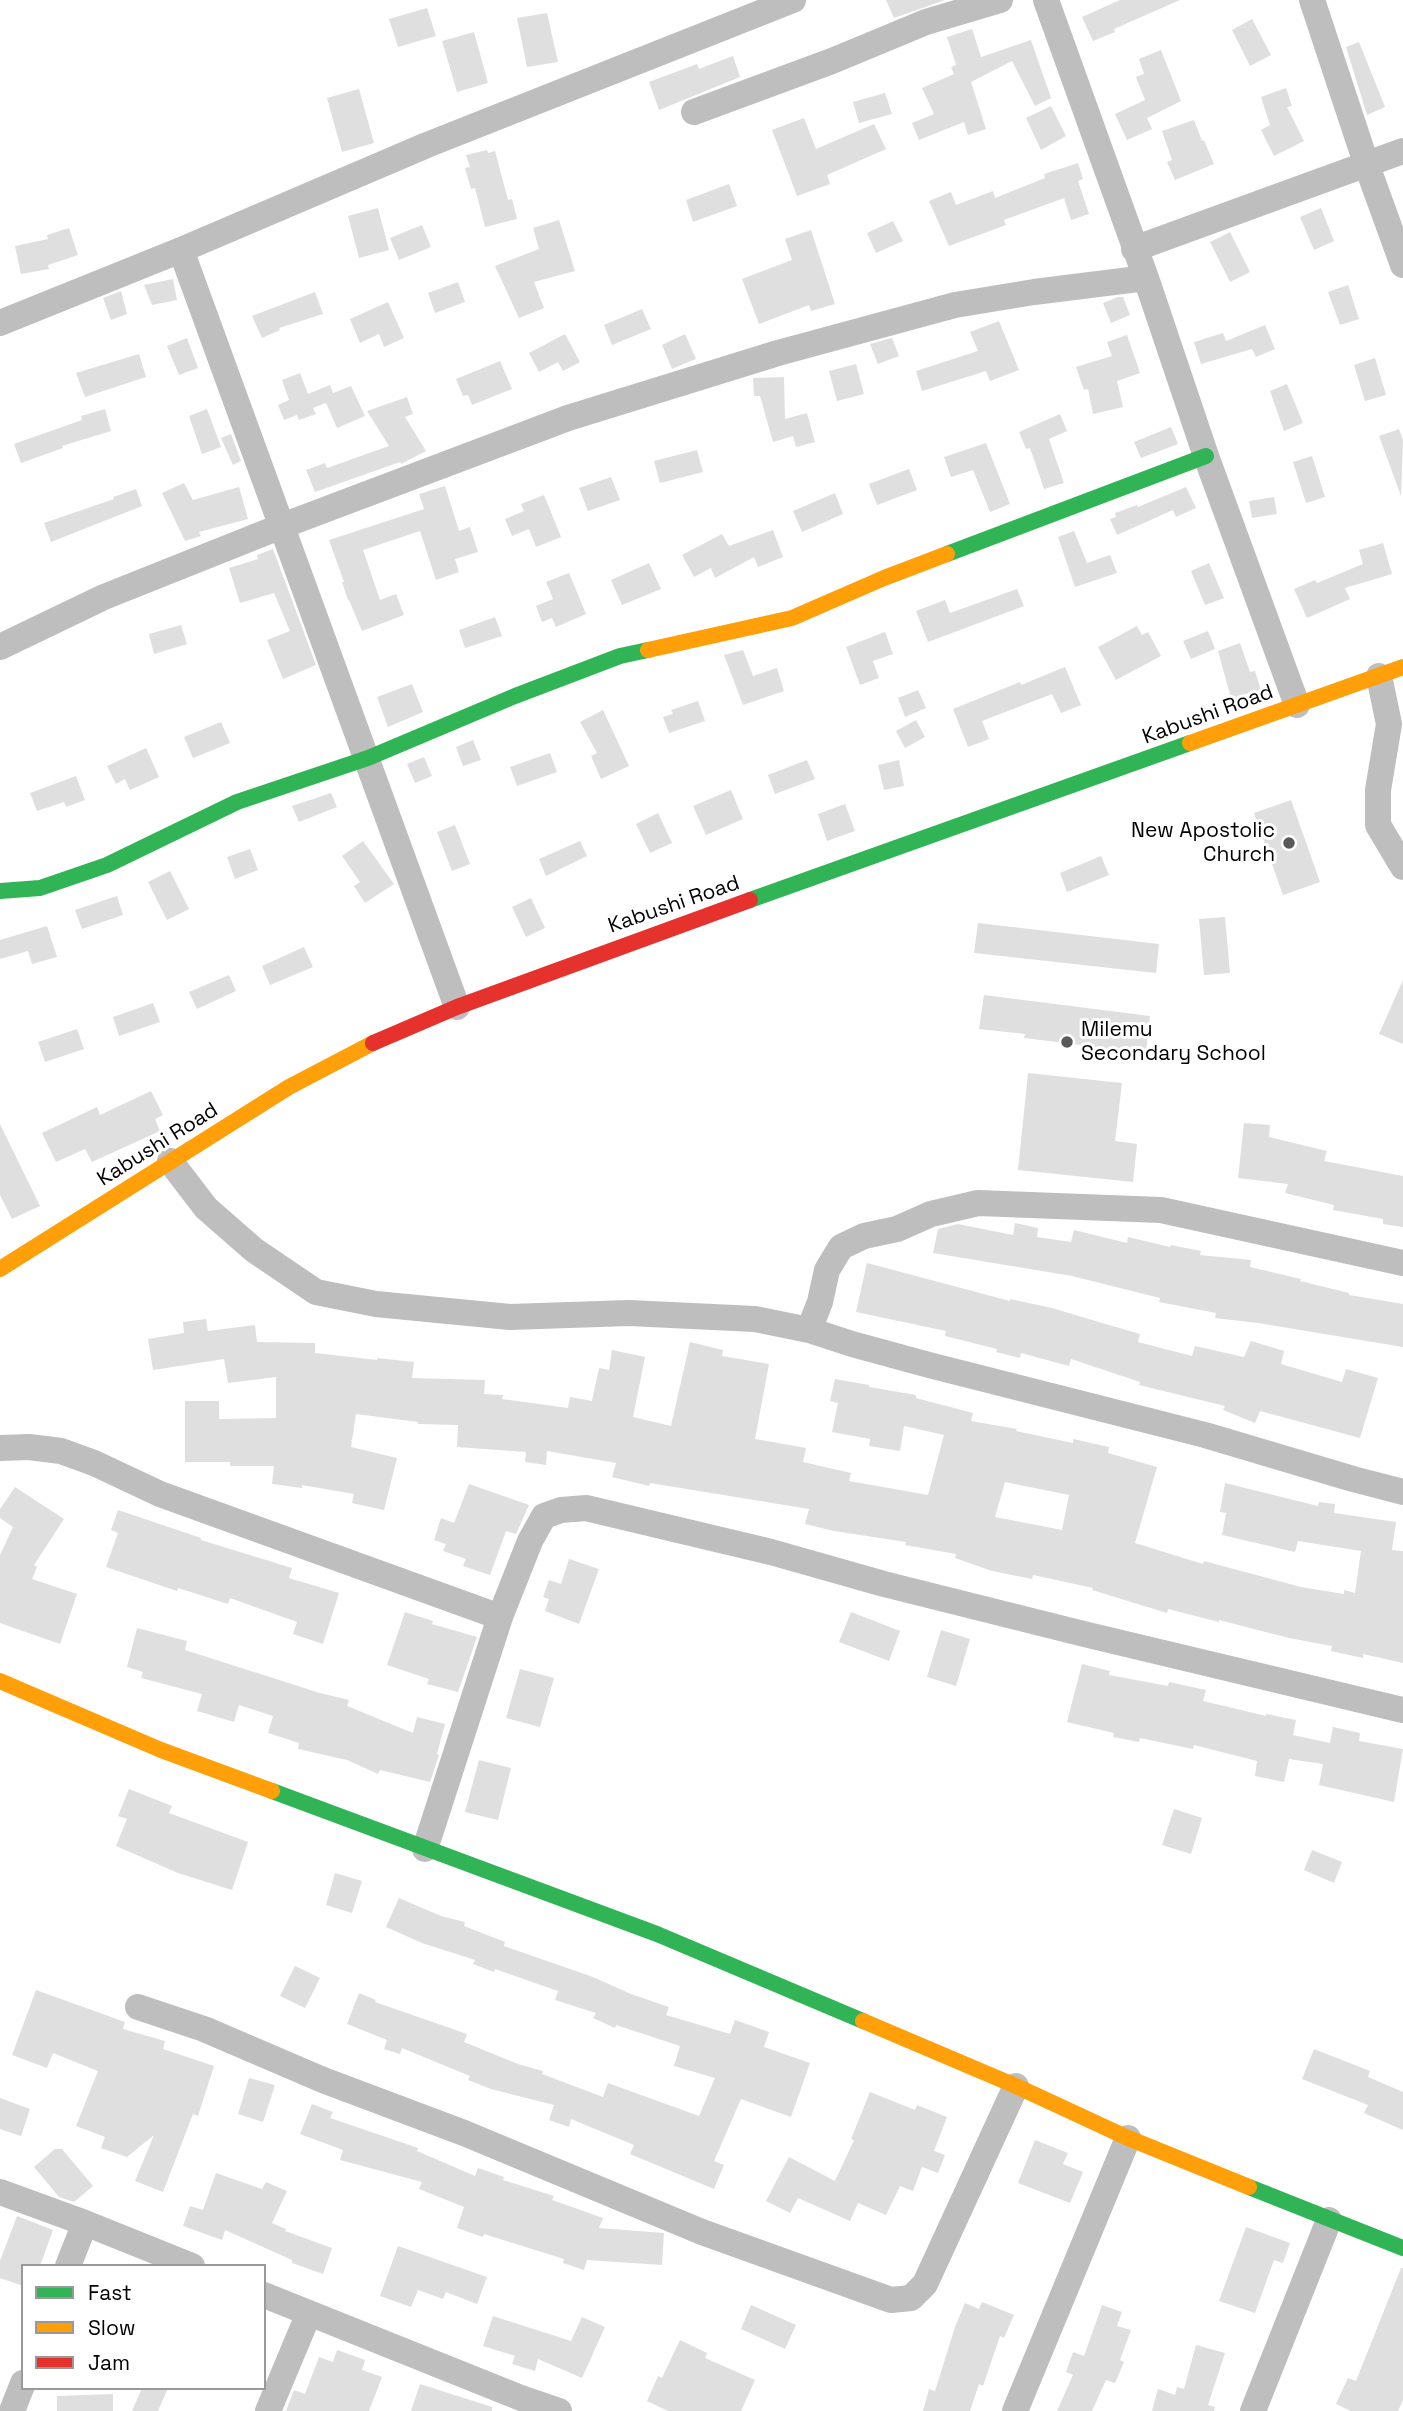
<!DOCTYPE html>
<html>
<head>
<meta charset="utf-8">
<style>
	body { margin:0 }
	#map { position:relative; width:1403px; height:2411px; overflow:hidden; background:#fff; font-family:"Space Grotesk",sans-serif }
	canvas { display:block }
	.legend { position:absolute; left:21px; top:2264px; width:245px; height:126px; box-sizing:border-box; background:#fff; border:2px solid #999; margin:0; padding:9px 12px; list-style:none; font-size:21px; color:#000 }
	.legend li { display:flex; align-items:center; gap:14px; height:35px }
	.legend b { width:35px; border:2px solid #999 }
</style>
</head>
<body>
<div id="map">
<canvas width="1403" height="2411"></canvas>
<ul class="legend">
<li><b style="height:9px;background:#30b455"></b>Fast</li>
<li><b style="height:9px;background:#ff9f0a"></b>Slow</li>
<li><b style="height:9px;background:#e5322d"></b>Jam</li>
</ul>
</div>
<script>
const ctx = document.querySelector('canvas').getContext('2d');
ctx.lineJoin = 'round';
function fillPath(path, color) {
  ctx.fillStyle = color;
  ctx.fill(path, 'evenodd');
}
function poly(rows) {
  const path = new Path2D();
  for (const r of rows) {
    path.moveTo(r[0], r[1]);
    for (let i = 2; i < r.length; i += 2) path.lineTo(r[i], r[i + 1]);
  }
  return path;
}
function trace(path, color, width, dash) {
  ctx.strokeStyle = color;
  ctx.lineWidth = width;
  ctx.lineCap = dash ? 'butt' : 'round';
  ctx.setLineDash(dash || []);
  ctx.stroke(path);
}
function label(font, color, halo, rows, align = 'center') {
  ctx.font = font + ' "Space Grotesk",sans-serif';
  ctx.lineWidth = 6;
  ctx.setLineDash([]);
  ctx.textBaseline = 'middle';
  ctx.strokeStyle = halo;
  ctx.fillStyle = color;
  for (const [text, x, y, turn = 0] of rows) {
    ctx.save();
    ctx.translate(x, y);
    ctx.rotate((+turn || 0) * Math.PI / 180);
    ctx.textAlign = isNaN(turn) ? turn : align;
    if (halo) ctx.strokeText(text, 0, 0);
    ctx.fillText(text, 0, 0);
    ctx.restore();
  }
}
const building = poly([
	[886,0,945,0,894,18],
	[1120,0,1180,0,1114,29,1115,32,1093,41,1082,17],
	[427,8,436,36,398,47,389,19],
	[547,13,558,62,527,67,517,18],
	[1252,19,1271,55,1250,66,1232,30],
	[972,29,981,57,1031,40,1051,98,1035,106,1012,61,971,82,986,129,968,135,964,122,919,140,912,123,934,114,922,88,954,74,951,67,956,65,947,37],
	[474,32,488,83,457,92,442,41],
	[1359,42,1385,107,1367,115,1346,47],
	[1161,50,1181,101,1147,118,1152,129,1127,140,1115,114,1145,100,1136,77,1144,74,1139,59],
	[733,56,740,77,659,110,649,82,697,64,699,69],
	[1286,88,1292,106,1287,107,1304,141,1274,156,1261,130,1270,125,1261,97],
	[359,89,374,143,342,152,327,98],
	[885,93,892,114,859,123,853,102],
	[1051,106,1066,136,1041,150,1026,118],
	[804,118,816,149,874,124,886,149,827,175,830,184,797,196,772,130],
	[1194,120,1202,141,1204,140,1214,164,1175,180,1167,162,1172,160,1162,131],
	[487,150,488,153,495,151,508,200,512,199,517,219,485,227,475,188,471,189,465,168,470,167,466,155],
	[1078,163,1083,179,1078,181,1089,214,1071,220,1064,198,1004,220,1006,225,949,246,929,201,951,192,956,205,993,191,995,198,1045,178,1044,174],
	[729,184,737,206,693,222,686,200],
	[378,208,389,250,359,258,348,216],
	[1321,208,1334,241,1314,250,1300,217],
	[559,220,575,271,534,282,544,308,519,318,495,266,539,249,533,228],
	[893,221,903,241,876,253,867,233],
	[422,225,431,247,399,260,390,238],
	[69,228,78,255,48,265,49,269,21,274,15,246,48,239,47,235],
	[811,230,835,304,811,311,809,305,759,324,742,279,792,260,785,239],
	[1230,232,1250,272,1230,282,1210,242],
	[173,279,177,300,152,305,144,285],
	[458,282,465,302,435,313,428,293],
	[1348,285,1359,319,1340,325,1328,292],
	[121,291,127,314,111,320,103,298],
	[315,292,323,314,279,328,280,330,262,338,252,316],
	[1118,297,1123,297,1130,315,1111,323,1103,303],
	[388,302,404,338,384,347,379,334,360,343,350,319],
	[642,309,651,329,612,345,604,325],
	[999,321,1019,370,990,381,986,371,922,391,916,371,978,351,970,332],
	[1265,325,1275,349,1256,357,1252,349,1201,364,1194,342,1223,333,1226,341],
	[565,334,580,362,563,371,558,362,539,372,529,353],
	[685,334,696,359,672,369,662,345],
	[1127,335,1140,373,1117,381,1123,407,1093,414,1088,389,1084,390,1076,367,1112,356,1107,342],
	[187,338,198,368,179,375,167,346],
	[892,338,899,356,878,364,870,344],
	[139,354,146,377,85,397,76,373],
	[1375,358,1386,395,1365,401,1354,365],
	[500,361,512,389,472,405,468,395,463,396,456,379],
	[856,364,864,394,837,401,829,371],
	[300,373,308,394,330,385,333,393,351,386,365,416,337,428,326,403,313,408,316,414,299,420,297,415,284,420,278,405,289,400,282,380],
	[784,377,785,419,807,413,815,442,796,447,793,436,773,442,760,396,754,396,753,378],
	[1287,384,1303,423,1284,431,1270,391],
	[407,397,413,414,405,417,426,451,401,464,400,462,315,492,306,470,325,463,327,468,389,446,367,411],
	[105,409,111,431,62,446,63,448,21,463,14,444,82,420,81,416],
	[207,409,221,447,202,454,189,416],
	[1060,414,1067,431,1049,439,1064,483,1044,489,1030,448,1026,449,1019,432],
	[1171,427,1178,444,1141,458,1134,442],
	[1399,429,1403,440,1401,496,1379,436],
	[231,434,241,461,233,465,221,438],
	[986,443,1010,504,990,512,973,470,951,477,944,457],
	[697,450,703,472,660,483,654,461],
	[1312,456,1325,497,1306,503,1293,462],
	[909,469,917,490,877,505,869,484],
	[611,477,620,500,588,511,579,488],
	[184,483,193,500,239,487,248,519,199,532,201,536,185,541,162,493],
	[445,486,459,531,470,527,478,552,455,559,459,572,436,580,420,531,363,550,380,600,396,594,404,615,362,631,349,600,348,600,342,582,344,582,329,540,424,509,419,494],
	[1186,487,1196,508,1176,517,1173,510,1117,535,1110,519,1116,517,1115,513,1137,505,1138,507],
	[136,489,142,506,51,542,44,523,114,499,113,497],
	[835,493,843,514,802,532,793,511],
	[544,495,561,537,536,547,529,529,512,536,505,519,524,511,521,504],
	[1274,497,1277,514,1252,518,1249,501],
	[773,530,783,557,758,567,754,557,715,578,711,568,694,577,682,555,722,534,729,546],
	[1074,531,1087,563,1110,555,1117,573,1075,587,1058,537],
	[1383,543,1392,574,1345,588,1350,599,1307,618,1294,589,1315,580,1317,583,1363,564,1359,550],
	[273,549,316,665,283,679,267,640,290,631,274,593,240,603,229,568,258,559,257,555],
	[649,563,661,589,622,605,611,580],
	[1209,563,1224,598,1205,605,1191,571],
	[569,573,586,614,556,627,552,618,542,622,536,606,553,599,546,582],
	[1017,589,1024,606,928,642,916,611,945,600,950,613],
	[495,617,502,636,465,648,459,630],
	[181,625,187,644,154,654,149,634],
	[1137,626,1142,635,1148,632,1161,656,1116,680,1098,647],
	[1208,631,1215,649,1191,659,1183,641],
	[885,632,893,654,873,661,879,678,860,685,846,647],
	[1240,643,1250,672,1255,671,1261,690,1231,698,1218,651],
	[743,650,753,676,777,668,784,691,743,705,724,655],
	[1065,667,1081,705,1061,713,1052,694,982,721,989,739,968,747,953,709,1020,682,1021,685],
	[412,684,423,712,388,727,377,697],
	[918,690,926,708,905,717,898,698],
	[698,701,705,721,669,733,663,717,673,714,671,710],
	[603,710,629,766,601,779,591,756,597,753,580,722],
	[916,720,925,737,905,748,896,731],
	[221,722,230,743,193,758,184,737],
	[473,740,481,760,463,766,456,747],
	[146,748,159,777,130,790,125,779,116,784,107,766],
	[550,753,557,772,517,786,510,767],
	[424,757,432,776,415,783,407,764],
	[807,760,815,779,775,794,768,775],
	[899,760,904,786,884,790,878,765],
	[76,776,85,800,66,807,64,802,37,811,30,793],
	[731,790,743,819,706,835,693,806],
	[331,793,337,807,299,822,292,806],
	[1291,800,1320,882,1283,895,1254,813],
	[845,804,855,831,827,841,818,814],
	[658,813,672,843,650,853,636,824],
	[455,825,470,864,452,871,437,832],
	[363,841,394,884,365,903,354,886,360,882,342,856],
	[580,841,587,856,546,876,539,859],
	[250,849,258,870,235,879,227,857],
	[1101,856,1109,875,1067,892,1060,873],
	[170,871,189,909,167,920,148,882],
	[117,896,123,915,82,929,75,910],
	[531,898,545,928,526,937,512,907],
	[1225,917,1230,973,1204,975,1199,919],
	[978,923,1159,944,1156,973,974,953],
	[47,926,57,957,32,964,28,951,0,959,0,940],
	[304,947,313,967,270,985,262,966],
	[229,975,236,991,197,1009,189,992],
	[1403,980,1403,1044,1379,1034],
	[984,995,1150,1016,1146,1053,1024,1038,1025,1034,979,1029],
	[153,1003,160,1022,119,1036,113,1017],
	[77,1029,84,1049,45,1062,38,1042],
	[1028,1073,1122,1083,1115,1141,1137,1144,1133,1182,1018,1170],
	[151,1091,163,1115,155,1119,160,1131,92,1162,85,1149,56,1162,42,1133,97,1107,100,1115],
	[1244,1123,1270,1125,1269,1137,1327,1151,1324,1161,1403,1176,1403,1227,1383,1224,1383,1219,1333,1210,1334,1205,1285,1193,1288,1184,1238,1178],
	[0,1124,40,1206,12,1219,0,1195],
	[1015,1223,1038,1228,1037,1237,1071,1242,1074,1230,1127,1243,1128,1237,1170,1247,1171,1245,1201,1251,1200,1255,1251,1260,1250,1267,1301,1279,1300,1281,1349,1293,1349,1295,1403,1304,1403,1347,1258,1323,1215,1318,1216,1313,1159,1302,1160,1298,1072,1276,933,1253,938,1229,958,1224,1013,1235],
	[867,1263,1010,1301,1010,1299,1052,1308,1109,1325,1140,1334,1138,1342,1192,1356,1195,1346,1244,1357,1251,1341,1284,1351,1281,1364,1342,1382,1346,1369,1378,1378,1360,1438,1260,1411,1255,1423,1223,1410,1225,1406,1139,1385,1140,1382,1071,1359,1069,1366,1021,1353,1020,1358,996,1352,997,1349,945,1336,946,1331,856,1312],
	[206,1319,208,1331,255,1325,257,1342,315,1343,315,1353,377,1360,377,1358,414,1362,412,1378,485,1380,484,1394,503,1395,502,1399,568,1408,570,1397,592,1401,599,1368,609,1370,612,1350,645,1357,633,1417,671,1426,690,1342,723,1350,722,1356,769,1364,755,1439,806,1448,803,1462,851,1473,849,1481,928,1495,944,1435,904,1426,900,1451,869,1446,870,1439,832,1432,838,1403,830,1401,835,1379,869,1385,869,1387,916,1395,916,1398,973,1413,971,1421,1017,1429,1016,1431,1073,1443,1073,1439,1109,1447,1108,1453,1157,1467,1135,1543,1203,1564,1204,1561,1301,1587,1344,1594,1344,1590,1355,1593,1361,1551,1298,1541,1295,1552,1222,1535,1226,1513,1220,1512,1225,1483,1318,1506,1319,1502,1335,1504,1334,1513,1396,1522,1392,1550,1403,1551,1403,1663,1363,1654,1363,1658,1331,1651,1332,1646,1289,1638,1219,1620,1219,1622,1168,1609,1167,1613,1092,1590,1093,1588,1033,1575,1032,1579,992,1571,955,1558,956,1554,905,1545,906,1542,834,1531,805,1524,809,1509,650,1483,649,1486,612,1477,616,1463,547,1451,546,1465,525,1462,526,1452,457,1447,458,1425,418,1424,418,1422,356,1414,352,1440,350,1441,352,1441,351,1447,397,1458,384,1510,352,1503,354,1494,302,1485,302,1488,272,1484,274,1466,230,1466,230,1462,185,1462,185,1401,219,1401,219,1419,276,1418,276,1377,228,1383,224,1359,153,1370,148,1339,184,1333,183,1322],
	[1005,1482,1069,1495,1062,1530,995,1517],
	[469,1484,529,1505,516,1534,506,1531,490,1575,463,1566,466,1559,443,1551,446,1544,434,1540,441,1518,454,1523],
	[15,1487,64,1519,34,1565,37,1567,32,1579,77,1594,60,1644,0,1623,0,1555,13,1527,0,1518,0,1509],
	[118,1510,201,1538,201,1540,292,1568,289,1578,339,1593,323,1644,293,1634,297,1622,230,1598,228,1604,178,1588,177,1591,106,1567,118,1533,111,1530],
	[569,1559,599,1569,579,1624,545,1611,549,1599,543,1597,549,1580,561,1584],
	[405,1612,433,1621,432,1624,477,1637,458,1692,427,1684,429,1679,387,1665],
	[851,1612,900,1631,889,1661,839,1642],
	[137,1628,187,1641,185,1650,320,1693,349,1700,347,1706,413,1733,417,1717,445,1724,437,1754,439,1755,430,1782,380,1770,378,1774,347,1760,298,1749,299,1743,268,1733,273,1716,239,1705,234,1722,197,1711,202,1694,141,1678,143,1672,127,1667],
	[941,1630,970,1639,956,1686,927,1677],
	[1082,1664,1110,1671,1109,1675,1168,1686,1169,1682,1206,1690,1203,1701,1266,1716,1266,1714,1296,1720,1293,1735,1330,1743,1333,1727,1360,1733,1359,1741,1403,1749,1394,1802,1319,1785,1323,1764,1289,1759,1284,1782,1255,1776,1257,1761,1194,1745,1193,1749,1140,1738,1139,1742,1113,1737,1114,1733,1067,1722],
	[520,1669,554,1678,540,1727,506,1718],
	[479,1760,511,1768,498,1820,465,1812],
	[129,1789,172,1806,169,1813,248,1842,232,1890,178,1873,116,1846,127,1819,118,1816],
	[1174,1809,1202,1818,1191,1854,1162,1845],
	[1312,1850,1342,1862,1334,1883,1304,1870],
	[335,1873,362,1881,352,1913,326,1905],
	[399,1898,441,1916,465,1922,464,1926,505,1942,504,1946,593,1977,631,1994,669,2007,666,2015,730,2034,735,2020,769,2032,764,2047,810,2063,791,2117,741,2099,714,2161,724,2165,714,2189,630,2154,634,2145,571,2119,569,2127,549,2120,554,2105,491,2089,468,2080,470,2076,402,2048,400,2054,384,2049,387,2040,347,2024,359,1993,376,2000,375,2002,467,2034,464,2042,518,2064,543,2071,542,2074,603,2097,608,2083,699,2116,715,2078,674,2066,680,2046,616,2025,615,2028,593,2018,596,2013,555,2000,558,1991,495,1969,494,1972,473,1964,475,1960,422,1943,386,1927],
	[295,1966,320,1978,305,2008,280,1996],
	[36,1990,125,2022,123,2029,165,2041,163,2049,214,2066,198,2116,193,2114,163,2192,135,2181,154,2135,127,2157,101,2148,105,2137,76,2126,98,2071,53,2053,47,2068,12,2055],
	[1314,2049,1370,2071,1368,2077,1403,2092,1403,2130,1364,2113,1368,2105,1302,2079],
	[249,2078,275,2085,263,2122,238,2114],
	[870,2092,915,2110,917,2105,947,2117,934,2151,945,2155,938,2173,922,2167,913,2191,900,2186,886,2215,858,2203,850,2221,798,2198,790,2213,766,2201,789,2157,835,2181,854,2140,851,2139],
	[0,2098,30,2109,21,2136,0,2129],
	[312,2104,333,2112,330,2118,418,2148,417,2151,475,2176,478,2168,504,2177,503,2180,554,2196,552,2200,603,2218,599,2228,664,2233,662,2265,587,2260,584,2270,563,2263,564,2259,484,2234,483,2237,457,2228,464,2207,419,2189,422,2182,340,2160,343,2150,300,2134],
	[1035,2140,1068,2153,1063,2164,1083,2172,1070,2203,1018,2183],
	[55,2149,62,2149,93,2186,74,2202,59,2197,34,2167],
	[216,2173,262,2189,266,2182,287,2191,272,2223,286,2229,285,2231,332,2248,323,2274,292,2263,292,2260,225,2230,222,2240,183,2226,190,2206,203,2210],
	[17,2216,53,2230,40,2266,23,2266,23,2286,0,2278,0,2261],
	[1246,2227,1290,2243,1283,2263,1274,2260,1255,2313,1219,2301],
	[398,2246,487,2277,477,2304,446,2292,443,2299,418,2290,411,2307,380,2296],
	[1401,2268,1403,2268,1403,2400,1398,2411,1351,2411,1336,2404,1348,2378,1356,2381],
	[982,2302,1014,2315,1004,2338,1000,2336,983,2386,979,2384,970,2411,923,2411,929,2389,935,2391,955,2327,965,2303,979,2309],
	[751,2305,796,2325,785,2349,741,2329],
	[1102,2305,1122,2312,1117,2326,1131,2330,1120,2360,1124,2362,1115,2383,1106,2380,1092,2411,1057,2411,1073,2375,1066,2372,1073,2352,1084,2356],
	[493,2316,571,2341,582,2317,605,2327,582,2378,538,2359,535,2371,512,2364,515,2356,483,2346],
	[680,2340,707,2353,705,2358,755,2380,741,2411,668,2411,647,2401,658,2376,662,2378],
	[1196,2345,1225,2353,1208,2405,1215,2407,1214,2411,1152,2411,1158,2389,1175,2395,1177,2387,1184,2389],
	[337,2350,365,2360,362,2370,382,2377,369,2411,286,2411,294,2390,305,2394,319,2357,333,2362],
	[420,2384,492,2407,492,2411,411,2411],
	[142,2388,168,2388,158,2411,132,2411],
	[113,2394,113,2411,57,2411,57,2396]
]);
const street = poly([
	[1046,0,1146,278,1206,456,1297,705],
	[1312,0,1366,163,1403,265],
	[694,112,832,61,926,22,1000,0],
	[1134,249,1403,151],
	[181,250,457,1007],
	[0,323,181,250,427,145,793,0],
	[0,647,104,597,282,526,568,418,778,353,955,305,1034,292,1146,278],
	[1379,676,1389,724,1378,790,1378,825,1403,867],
	[170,1161,206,1208,254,1250,316,1292,376,1304,510,1317,629,1313,755,1319,809,1330],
	[1403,1263,1161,1210,978,1203,931,1214,897,1229,864,1236,841,1247,827,1270,820,1302,809,1330,852,1344,929,1365,1205,1435,1353,1479,1403,1492],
	[0,1448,29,1447,61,1451,94,1463,160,1494,500,1617],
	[425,1849,500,1617,530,1541,544,1516,561,1510,586,1508,771,1552,884,1584,1084,1634,1403,1710],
	[138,2007,204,2029,323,2080,464,2133,702,2232,891,2300,911,2298,925,2284,1016,2086],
	[0,2192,85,2223,192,2266],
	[68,2266,85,2223],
	[264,2295,521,2398,559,2411],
	[12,2411,23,2383],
	[268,2411,309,2313],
	[1015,2411,1128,2138],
	[1253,2411,1329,2220]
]);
const fast = poly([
	[947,554,1206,456],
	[0,891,40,888,107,865,237,802,368,758,515,696,620,656,648,650],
	[750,900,1190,743],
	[272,1791,657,1934,863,2021],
	[1249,2187,1403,2248]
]);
const slow = poly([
	[648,650,792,618,884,578,947,554],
	[1190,743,1403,667],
	[0,1269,289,1087,373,1043],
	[0,1681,161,1750,272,1791],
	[863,2021,1016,2086,1128,2138,1249,2187]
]);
const jam = poly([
	[373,1043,457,1007,750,900]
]);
const markers = [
	[1289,843,7,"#595959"],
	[1067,1042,7,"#595959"]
];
const streetNames = [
	["Kabushi Road",1208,715,-20],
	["Kabushi Road",674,905,-19],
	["Kabushi Road",158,1145,-32]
];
const poiNames = [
	["New Apostolic",1275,831],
	["Church",1275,855],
	["Milemu",1081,1030,"left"],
	["Secondary School",1081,1054,"left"]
];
fillPath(building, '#dfdfdf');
trace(street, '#bebebe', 26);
trace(fast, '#30b455', 16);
trace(slow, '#ff9f0a', 16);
trace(jam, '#e5322d', 16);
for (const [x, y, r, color] of markers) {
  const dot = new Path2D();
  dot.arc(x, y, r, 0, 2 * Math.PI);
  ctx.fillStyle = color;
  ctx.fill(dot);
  trace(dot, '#fff', 2.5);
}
label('21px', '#000', '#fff', streetNames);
label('21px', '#000', '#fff', poiNames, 'right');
</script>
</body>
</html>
